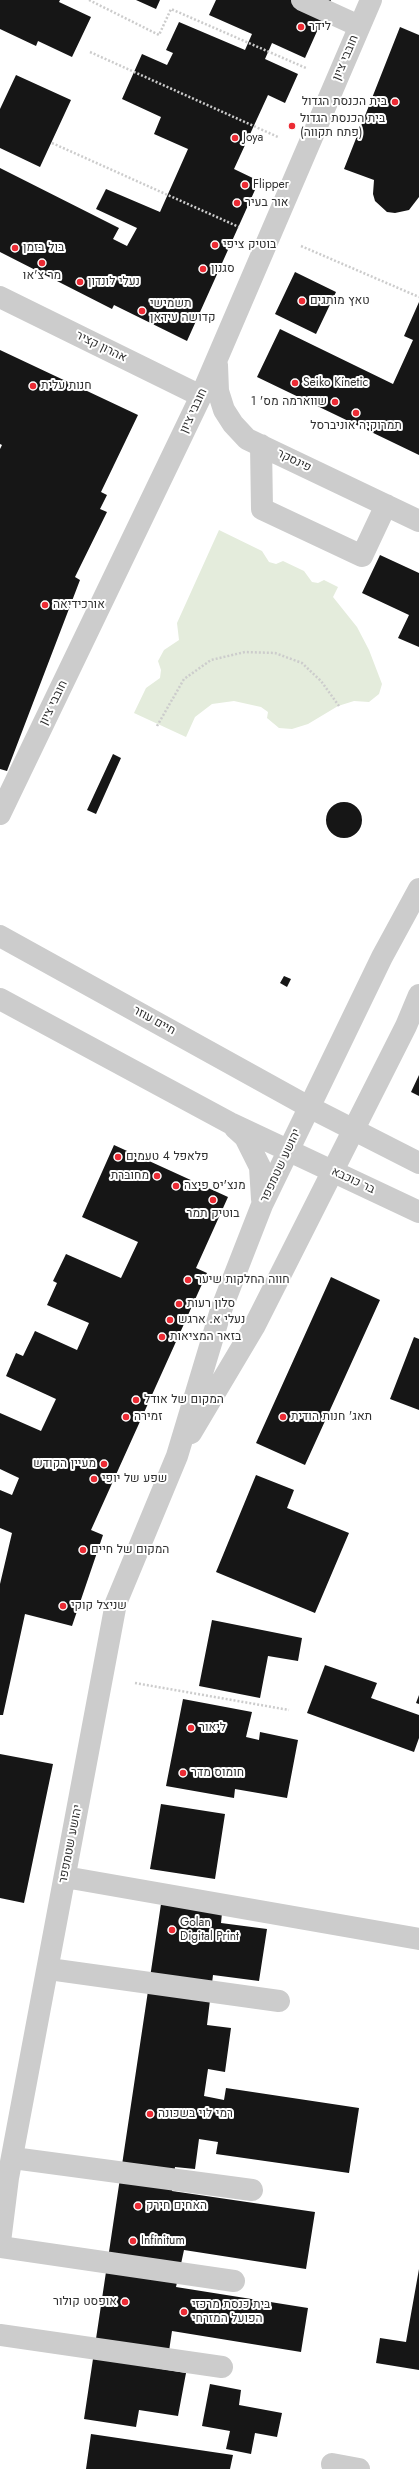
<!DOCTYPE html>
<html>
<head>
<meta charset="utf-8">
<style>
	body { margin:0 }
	canvas { display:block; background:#fff }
</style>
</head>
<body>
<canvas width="419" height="2469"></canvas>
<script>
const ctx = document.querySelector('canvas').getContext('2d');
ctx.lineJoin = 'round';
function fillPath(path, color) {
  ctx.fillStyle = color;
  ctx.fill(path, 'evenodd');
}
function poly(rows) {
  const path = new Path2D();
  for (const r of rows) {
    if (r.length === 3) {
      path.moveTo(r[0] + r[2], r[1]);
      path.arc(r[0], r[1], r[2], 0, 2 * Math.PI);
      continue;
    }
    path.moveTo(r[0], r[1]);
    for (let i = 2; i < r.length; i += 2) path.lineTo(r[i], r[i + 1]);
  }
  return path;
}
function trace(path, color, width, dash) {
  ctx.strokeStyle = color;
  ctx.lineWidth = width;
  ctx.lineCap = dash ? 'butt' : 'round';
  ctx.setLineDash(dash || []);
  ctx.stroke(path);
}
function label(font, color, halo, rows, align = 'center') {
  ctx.font = font + ' Jost,Heebo,sans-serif';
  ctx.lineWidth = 4;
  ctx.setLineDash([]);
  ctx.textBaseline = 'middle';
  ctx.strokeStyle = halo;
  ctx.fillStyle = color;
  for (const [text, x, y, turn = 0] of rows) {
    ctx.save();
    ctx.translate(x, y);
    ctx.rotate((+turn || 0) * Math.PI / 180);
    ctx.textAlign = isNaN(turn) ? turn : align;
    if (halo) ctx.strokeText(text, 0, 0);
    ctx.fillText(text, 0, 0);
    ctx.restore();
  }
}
const green = poly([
	[219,530,262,551,269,562,276,564,283,561,304,571,312,582,318,583,324,580,338,587,333,597,357,627,369,650,382,684,379,694,369,702,354,701,338,706,308,724,292,729,279,728,267,718,268,712,261,707,234,701,212,704,195,717,186,737,134,713,146,688,160,678,161,670,158,661,164,650,179,640,177,623]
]);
const building = poly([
	[0,0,60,0,59,2,91,17,72,57,38,41,36,46,0,29],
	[136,0,160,0,156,9],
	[216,0,331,0,305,58,272,43,265,59,298,74,285,103,268,95,234,169,259,181,187,341,114,305,112,309,0,252,0,168,119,228,113,239,127,246,137,228,96,209,106,189,160,212,188,149,154,134,161,117,122,99,142,54,167,65,173,53,166,50,179,22,245,50,252,34,209,15],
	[400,27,419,35,419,197,409,210,395,213,387,212,375,201,373,194,374,180,344,169],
	[16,75,71,100,40,167,0,148,0,109],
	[295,272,336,292,316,334,275,314],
	[419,302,419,455,257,377,280,329,393,384,413,340,404,336],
	[0,350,138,415,101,492,107,495,100,509,107,512,75,577,80,580,7,771,0,769,0,449,2,445,0,444],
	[380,555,419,573,419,647,398,638,409,615,362,593],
	[113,754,121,758,96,814,87,810],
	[344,820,18],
	[284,976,291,979,287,987,280,983],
	[419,1075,419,1096,411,1092],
	[114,1145,228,1197,196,1268,207,1273,91,1530,103,1535,72,1626,25,1614,3,1715,0,1715,0,1584,12,1533,0,1528,0,1490,12,1495,19,1478,0,1469,0,1413,41,1431,56,1399,6,1376,16,1353,23,1356,35,1331,77,1350,89,1323,47,1305,57,1283,53,1281,66,1254,121,1278,138,1242,82,1217],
	[331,1277,380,1300,305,1465,256,1443],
	[414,1337,419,1339,419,1410,390,1399],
	[256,1475,294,1490,287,1508,349,1533,315,1613,216,1572],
	[212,1620,302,1638,298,1661,268,1656,260,1698,199,1686],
	[325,1665,377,1683,371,1698,419,1715,419,1738,414,1752,307,1713],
	[419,1695,419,1704,416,1703],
	[183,1699,252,1712,246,1737,259,1740,260,1732,298,1740,287,1798,235,1789,234,1798,166,1786],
	[0,1754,53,1764,24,1903,0,1898],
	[161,1804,225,1814,215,1879,150,1869],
	[161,1904,222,1913,221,1923,267,1929,259,1981,213,1975,207,2025,231,2028,225,2072,208,2069,204,2096,224,2100,226,2088,359,2108,349,2173,216,2154,218,2142,199,2139,195,2169,175,2167,172,2191,315,2212,306,2269,184,2250,176,2287,308,2308,301,2352,172,2331,169,2351,143,2366,186,2373,178,2416,139,2410,136,2427,84,2419],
	[419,2269,419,2370,376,2363,380,2338,406,2342],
	[210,2384,241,2390,239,2405,282,2413,277,2437,255,2433,251,2454,226,2449,230,2431,202,2426],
	[91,2434,233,2455,230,2469,86,2469]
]);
const path = poly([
	[89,0,159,35,171,9,306,68],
	[90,52,278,137],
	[52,143,239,227],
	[301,246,419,297],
	[157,726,184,679,211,660,245,652,275,653,302,663,321,681,339,706],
	[135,1683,289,1710]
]);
const minor = poly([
	[302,0,359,26],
	[0,297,201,396],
	[217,365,218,391,224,410,233,424,247,439,419,521],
	[261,445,262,509,362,556,386,505],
	[0,814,201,396,371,0],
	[0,936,309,1107,419,1163],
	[0,999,230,1123,419,1212],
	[235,1128,245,1137,260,1167,262,1199],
	[191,1433,254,1327,406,1026,419,995],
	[65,1877,419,1939],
	[49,1969,279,2001],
	[13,2158,252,2190],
	[0,2242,8,2178,116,1603,177,1456,221,1310,262,1205,382,957,419,889],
	[0,2247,234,2281],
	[0,2335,222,2367],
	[332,2464,359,2469]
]);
const markers = [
	[301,27,4,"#ec2b34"],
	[395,102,4,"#ec2b34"],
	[292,126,4,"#ec2b34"],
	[235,138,4,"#ec2b34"],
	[245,185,4,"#ec2b34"],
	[237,203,4,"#ec2b34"],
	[215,245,4,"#ec2b34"],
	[15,248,4,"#ec2b34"],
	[42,263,4,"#ec2b34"],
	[203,269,4,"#ec2b34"],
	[80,282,4,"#ec2b34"],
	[302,301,4,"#ec2b34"],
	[142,311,4,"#ec2b34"],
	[295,383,4,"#ec2b34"],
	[33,386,4,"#ec2b34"],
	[335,402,4,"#ec2b34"],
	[356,413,4,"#ec2b34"],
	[45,605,4,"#ec2b34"],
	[118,1157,4,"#ec2b34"],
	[157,1176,4,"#ec2b34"],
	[176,1186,4,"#ec2b34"],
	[213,1200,4,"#ec2b34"],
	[188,1280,4,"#ec2b34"],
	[179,1304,4,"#ec2b34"],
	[170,1320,4,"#ec2b34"],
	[162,1337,4,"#ec2b34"],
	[136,1400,4,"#ec2b34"],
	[126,1417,4,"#ec2b34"],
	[283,1417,4,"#ec2b34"],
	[104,1464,4,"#ec2b34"],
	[94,1479,4,"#ec2b34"],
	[83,1550,4,"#ec2b34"],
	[63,1606,4,"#ec2b34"],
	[191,1728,4,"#ec2b34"],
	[183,1773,4,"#ec2b34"],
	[172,1930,4,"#ec2b34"],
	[150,2114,4,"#ec2b34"],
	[138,2206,4,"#ec2b34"],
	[133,2241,4,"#ec2b34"],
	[125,2302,4,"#ec2b34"],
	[184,2312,4,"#ec2b34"]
];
const poiNames = [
	["לידר",309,27],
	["בית הכנסת הגדול",387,102,"right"],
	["בית הכנסת הגדול",300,119],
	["(פתח תקווה)",300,133],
	["Joya",243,138],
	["Flipper",253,185],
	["אור בעיר",245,203],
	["בוטיק ציפי",223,245],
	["בול בזמן",23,248],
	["סגנון",211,269],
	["מר צ'או",42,276,"center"],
	["נעלי לונדון",88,282],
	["טאץ מותגים",310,301],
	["תשמישי",150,304],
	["קדושה עידאן",150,318],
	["Seiko Kinetic",303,383],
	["חנות עלית",41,386],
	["שווארמה מס' 1",327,402,"right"],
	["תמרוקיה אוניברסל",356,426,"center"],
	["אורכידיאה",53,605],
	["פלאפל 4 טעמים",126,1157],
	["מחוברת",149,1176,"right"],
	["מנצ'יס פיצה",184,1186],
	["בוטיק תמר",213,1214,"center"],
	["חווה החלקות שיער",196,1280],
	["סלון רעות",187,1304],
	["נעלי א. ארגש",178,1320],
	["בזאר המציאות",170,1337],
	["המקום של אודל",144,1400],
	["זמירה",134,1417],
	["תאג' חנות הודית",291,1417],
	["מעיין הקודש",96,1464,"right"],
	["שפע של יופי",102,1479],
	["המקום של חיים",91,1550],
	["שניצל קוקי",71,1606],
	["ליאור",199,1728],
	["חומוס מדר",191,1773],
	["Golan",180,1923],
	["Digital Print",180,1937],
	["רמי לוי בשכונה",158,2114],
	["האחים חירק",146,2206],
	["Infinitum",141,2241],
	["אופסט קולור",117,2302,"right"],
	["בית כנסת מרכזי",192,2305],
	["הפועל המזרחי",192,2319]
];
const streetNames = [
	["חובבי ציון",346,58,-67],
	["אהרון קציר",101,347,26],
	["חובבי ציון",194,411,-65],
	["פינסקר",294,461,26],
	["חובבי ציון",54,703,-64],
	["חיים עוזר",154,1021,29],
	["יהושע שטמפפר",281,1166,-65],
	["בר כוכבא",353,1181,25],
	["יהושע שטמפפר",71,1844,-79]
];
fillPath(green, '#e4ecdc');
fillPath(building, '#161616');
trace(path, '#ccc', 2.5, [2, 2]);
trace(minor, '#ccc', 22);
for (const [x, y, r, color] of markers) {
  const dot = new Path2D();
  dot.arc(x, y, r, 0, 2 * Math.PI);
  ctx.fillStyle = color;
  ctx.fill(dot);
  trace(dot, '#fff', 1.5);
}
label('12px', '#2f2f2f', '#fff', poiNames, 'left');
label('12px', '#2f2f2f', '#fff', streetNames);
</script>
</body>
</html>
